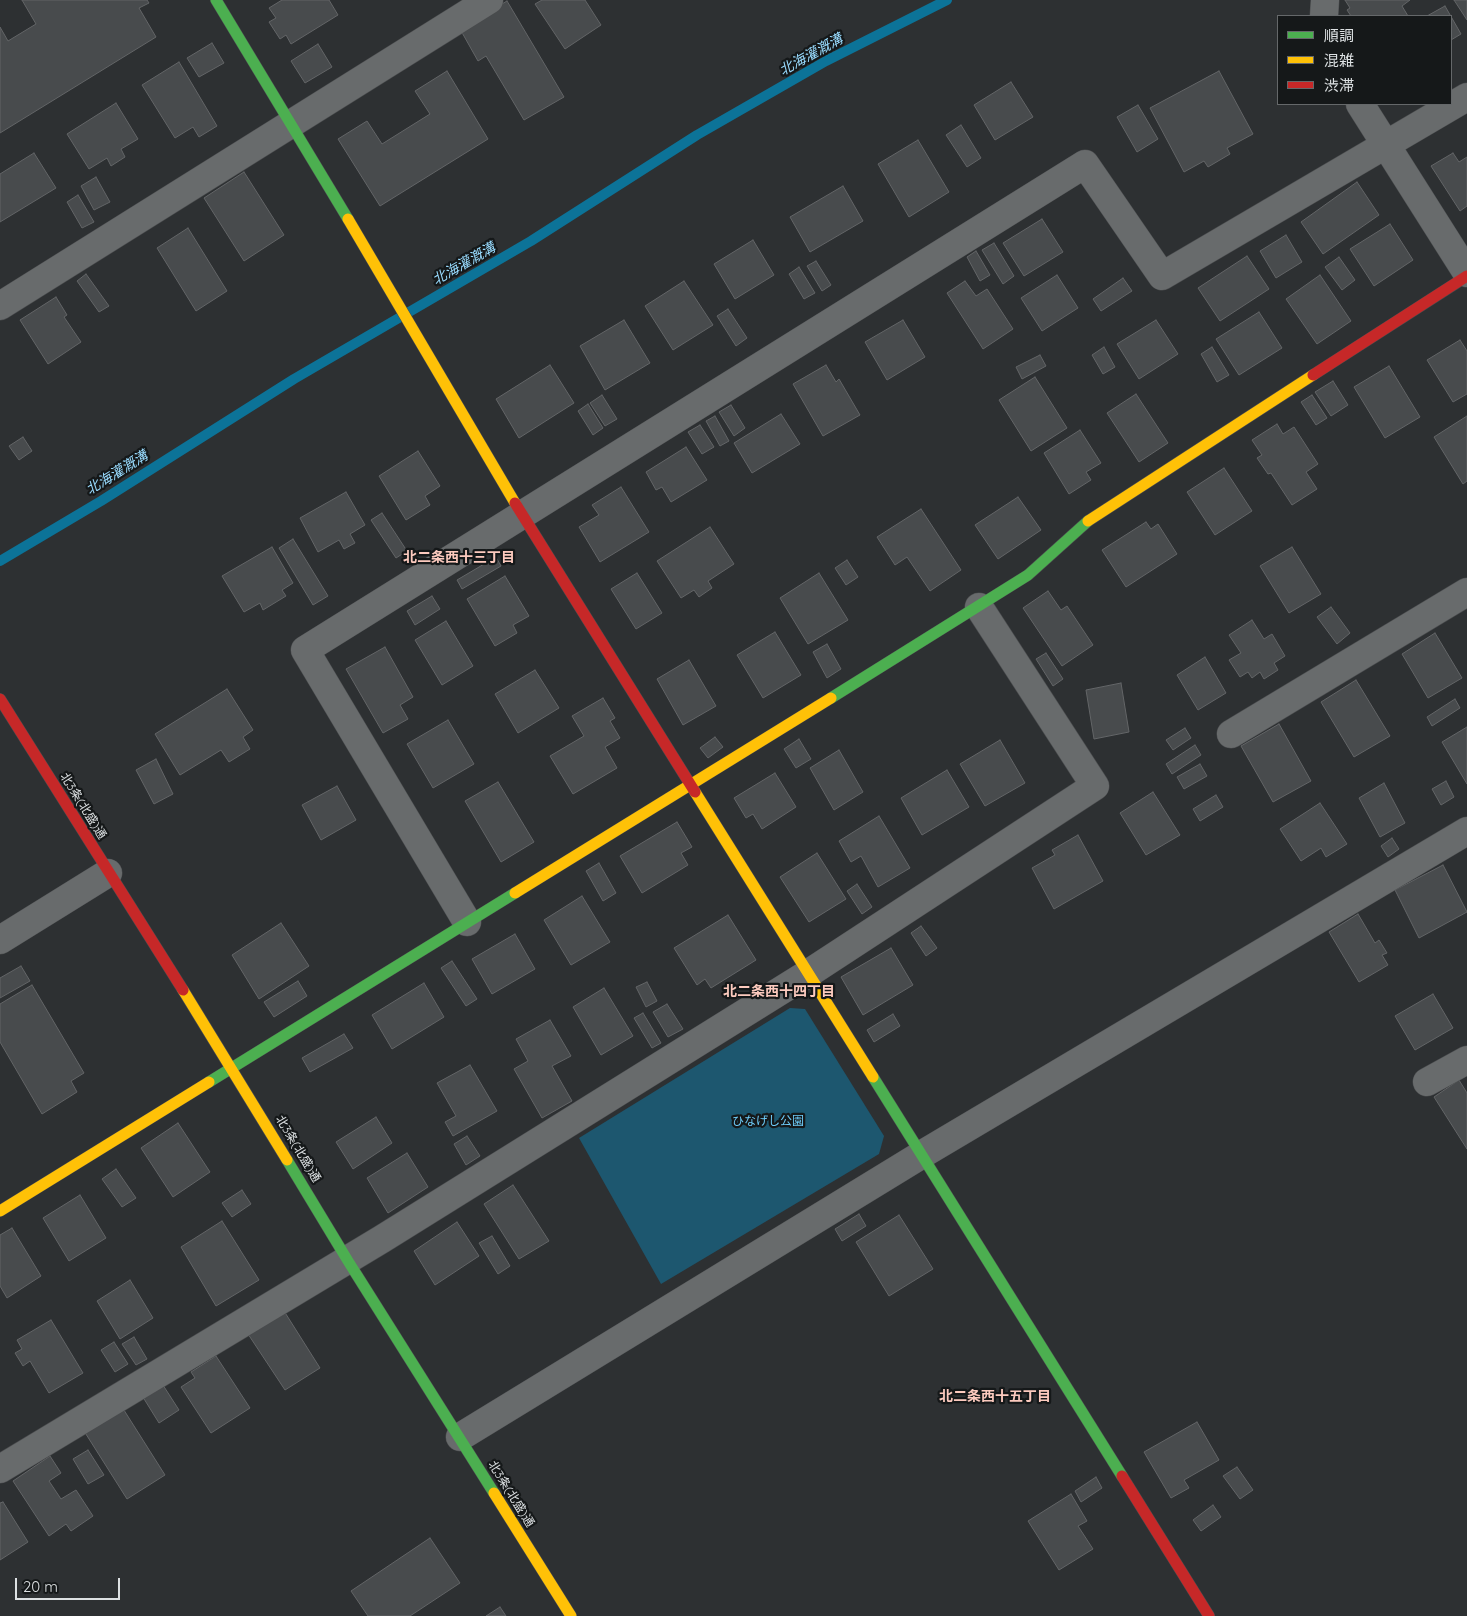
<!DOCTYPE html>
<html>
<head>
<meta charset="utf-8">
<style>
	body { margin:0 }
	#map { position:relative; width:1467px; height:1616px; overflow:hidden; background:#2d3032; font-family:Quicksand,"Noto Sans JP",sans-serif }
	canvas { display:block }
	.legend { position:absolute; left:1277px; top:15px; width:175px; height:90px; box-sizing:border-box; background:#151819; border:1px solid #65686a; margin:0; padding:6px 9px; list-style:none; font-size:15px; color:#dde1e3 }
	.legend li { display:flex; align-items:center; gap:10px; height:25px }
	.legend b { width:25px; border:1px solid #65686a }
	.scale { position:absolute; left:15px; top:1578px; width:105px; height:22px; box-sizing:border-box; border:2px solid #dde1e3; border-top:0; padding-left:6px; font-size:15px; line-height:18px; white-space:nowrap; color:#dde1e3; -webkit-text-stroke:4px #151819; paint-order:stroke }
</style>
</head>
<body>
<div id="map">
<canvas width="1467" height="1616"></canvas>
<ul class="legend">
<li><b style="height:6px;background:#4caf50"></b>順調</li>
<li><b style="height:6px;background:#ffc107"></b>混雑</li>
<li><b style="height:6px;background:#c62828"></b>渋滞</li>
</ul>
<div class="scale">20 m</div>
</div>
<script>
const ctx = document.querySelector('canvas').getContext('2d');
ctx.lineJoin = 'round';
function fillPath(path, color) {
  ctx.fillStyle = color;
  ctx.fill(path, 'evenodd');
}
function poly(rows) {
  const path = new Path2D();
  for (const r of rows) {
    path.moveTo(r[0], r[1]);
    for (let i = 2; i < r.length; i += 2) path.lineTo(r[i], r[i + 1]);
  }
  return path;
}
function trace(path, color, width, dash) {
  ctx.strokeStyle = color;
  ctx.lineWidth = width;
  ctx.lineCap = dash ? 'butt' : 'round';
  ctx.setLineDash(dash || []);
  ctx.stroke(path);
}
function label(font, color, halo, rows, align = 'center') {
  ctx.font = font + ' Quicksand,"Noto Sans JP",sans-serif';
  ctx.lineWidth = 4.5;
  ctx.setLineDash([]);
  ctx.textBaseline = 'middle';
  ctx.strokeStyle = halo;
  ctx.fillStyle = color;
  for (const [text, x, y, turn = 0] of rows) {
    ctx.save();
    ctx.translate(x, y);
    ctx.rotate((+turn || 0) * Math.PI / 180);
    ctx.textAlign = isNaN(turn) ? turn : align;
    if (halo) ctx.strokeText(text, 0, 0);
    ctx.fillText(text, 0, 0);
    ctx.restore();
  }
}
const green = poly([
	[790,1008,805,1009,884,1136,879,1154,661,1284,579,1138]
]);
const stream = poly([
	[0,561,101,501,294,379,531,241,697,135,826,61,947,0]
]);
const building = poly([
	[22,0,147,0,149,3,139,8,156,37,0,133,0,27,8,41,36,24,22,0],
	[282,0,329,0,338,15,291,44,286,35,280,39,269,22,276,18,269,8,282,0],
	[542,0,585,0,601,25,565,49,535,4,542,0],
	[1345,0,1410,0,1402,6,1408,16,1351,16,1347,10,1350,8,1345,0],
	[1454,0,1467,0,1467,20,1454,0],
	[507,1,564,97,524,120,486,56,478,61,460,29,507,1],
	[1445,6,1461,34,1451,40,1451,16,1427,16,1445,6],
	[212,43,224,63,199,77,187,58,212,43],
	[318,44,332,67,305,83,291,61,318,44],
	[179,62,217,126,199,137,193,127,175,138,142,85,179,62],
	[447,71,488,139,380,206,338,139,367,121,382,144,430,114,415,91,447,71],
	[1219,71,1253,134,1227,148,1230,154,1208,167,1204,161,1184,172,1150,108,1219,71],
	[1011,82,1033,117,995,140,974,105,1011,82],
	[116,103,138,139,121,149,125,157,111,166,107,158,89,169,67,134,116,103],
	[1138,105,1158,139,1137,152,1117,117,1138,105],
	[961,125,981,158,967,167,946,135,961,125],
	[918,140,949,192,909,217,878,164,918,140],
	[34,153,56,188,0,222,0,174,34,153],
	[1453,153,1459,162,1467,157,1467,206,1460,211,1431,166,1453,153],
	[244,172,284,235,244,261,204,198,244,172],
	[96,177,110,202,94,210,81,186,96,177],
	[1357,182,1379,215,1323,254,1301,222,1357,182],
	[843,186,863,221,810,252,790,217,843,186],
	[78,195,94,222,82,228,67,202,78,195],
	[1042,219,1063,252,1024,276,1003,243,1042,219],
	[1390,224,1413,260,1374,286,1350,249,1390,224],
	[188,228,227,291,196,311,157,248,188,228],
	[1286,235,1302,262,1276,278,1260,251,1286,235],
	[753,240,774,275,735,299,714,264,753,240],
	[994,243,1014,276,1003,284,982,250,994,243],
	[976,251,990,275,980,281,967,257,976,251],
	[1247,256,1269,289,1220,321,1198,288,1247,256],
	[1339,257,1355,280,1342,290,1325,267,1339,257],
	[816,261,831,285,822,291,807,266,816,261],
	[799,267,815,293,804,299,789,274,799,267],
	[86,274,109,306,99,312,77,281,86,274],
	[1057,275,1078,308,1042,331,1021,298,1057,275],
	[1320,275,1351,321,1317,344,1286,299,1320,275],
	[1123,278,1132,291,1101,311,1093,299,1123,278],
	[684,281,713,325,673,350,645,306,684,281],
	[965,281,976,296,987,289,1013,329,983,349,947,293,965,281],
	[56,297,67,315,64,317,81,342,48,364,20,320,56,297],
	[728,309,747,338,736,346,717,316,728,309],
	[1259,312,1282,348,1239,375,1216,339,1259,312],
	[624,320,650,363,605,390,580,346,624,320],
	[903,320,925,357,887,380,865,342,903,320],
	[1156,320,1178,354,1139,379,1117,344,1156,320],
	[1460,340,1467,351,1467,394,1453,402,1427,360,1460,340],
	[1104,347,1115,367,1103,374,1092,355,1104,347],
	[1212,347,1229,375,1217,382,1201,354,1212,347],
	[1040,355,1046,366,1022,379,1016,367,1040,355],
	[550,365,574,403,519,438,496,399,550,365],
	[826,365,836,382,839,379,860,415,823,436,793,384,826,365],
	[1389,366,1420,417,1385,438,1354,387,1389,366],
	[1035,377,1067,428,1031,451,999,400,1035,377],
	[1333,381,1348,405,1331,416,1315,392,1333,381],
	[1136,394,1168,443,1139,462,1107,413,1136,394],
	[602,395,617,419,605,426,590,403,602,395],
	[1312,395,1327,418,1316,425,1301,402,1312,395],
	[588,404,603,428,593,435,578,411,588,404],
	[731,405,745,428,734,436,719,412,731,405],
	[781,414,800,444,752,473,734,443,781,414],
	[715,416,729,441,720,446,706,421,715,416],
	[1467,416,1467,481,1463,484,1434,437,1467,416],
	[1277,424,1283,434,1294,427,1318,464,1306,472,1317,489,1292,505,1271,473,1268,474,1257,458,1262,455,1252,440,1277,424],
	[700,425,714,447,702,454,688,432,700,425],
	[1080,430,1101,463,1086,472,1091,480,1069,494,1044,453,1080,430],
	[23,437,32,451,19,460,9,446,23,437],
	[686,447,707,480,671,502,662,487,656,490,646,472,686,447],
	[418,451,440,486,425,496,430,505,406,520,379,476,418,451],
	[1224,468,1252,511,1215,535,1187,492,1224,468],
	[621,487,649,532,600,562,579,527,599,515,592,505,621,487],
	[346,492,365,525,350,534,355,543,344,549,339,540,318,552,300,518,346,492],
	[1018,497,1041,530,998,559,975,525,1018,497],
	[921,509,961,570,930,591,907,557,895,565,877,537,921,509],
	[382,513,407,551,396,558,371,520,382,513],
	[1146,522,1151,529,1158,524,1177,554,1126,587,1102,550,1146,522],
	[710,527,734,564,708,581,712,588,699,597,694,590,681,598,657,561,710,527],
	[293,539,328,596,313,605,279,548,293,539],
	[272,547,293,583,282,590,286,596,263,610,260,603,244,612,222,576,272,547],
	[1292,547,1321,594,1289,613,1260,566,1292,547],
	[496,557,501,566,462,589,457,580,496,557],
	[847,560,858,577,846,585,835,568,847,560],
	[637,573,662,613,636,629,611,589,637,573],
	[819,573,848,620,808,644,780,598,819,573],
	[505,576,529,616,513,625,517,633,495,646,467,599,505,576],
	[1048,591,1061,610,1067,606,1093,645,1062,666,1023,608,1048,591],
	[432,596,440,609,415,625,407,611,432,596],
	[1331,607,1350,633,1337,644,1317,617,1331,607],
	[1252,620,1264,639,1272,634,1285,656,1274,663,1278,670,1264,679,1260,672,1252,678,1248,672,1240,677,1229,660,1241,653,1229,635,1252,620],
	[446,621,473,666,442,685,415,640,446,621],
	[775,632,801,675,763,698,737,655,775,632],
	[1435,633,1462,678,1428,698,1402,654,1435,633],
	[827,644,841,669,827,678,813,652,827,644],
	[385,647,413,697,400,705,408,719,383,733,346,669,385,647],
	[1046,653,1063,679,1053,686,1036,659,1046,653],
	[1205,657,1226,693,1198,710,1177,675,1205,657],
	[689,660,716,706,683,725,657,679,689,660],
	[535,670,559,708,518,733,495,694,535,670],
	[1356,680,1390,736,1354,757,1321,702,1356,680],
	[1121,683,1129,732,1094,739,1086,690,1121,683],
	[227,689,253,730,243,737,250,749,229,762,221,750,180,775,155,734,227,689],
	[603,698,615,718,610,721,620,738,605,747,617,768,573,794,550,756,584,736,572,716,603,698],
	[1455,699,1460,708,1432,726,1427,717,1455,699],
	[448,720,474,764,433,788,407,744,448,720],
	[1279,724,1311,781,1273,802,1241,746,1279,724],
	[1467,727,1467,784,1442,742,1467,727],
	[1185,728,1191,738,1173,750,1166,740,1185,728],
	[715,737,723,747,708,758,700,748,715,737],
	[799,739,811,759,796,768,784,749,799,739],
	[1000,740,1025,783,985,806,960,764,1000,740],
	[1195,745,1201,755,1172,774,1166,764,1195,745],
	[839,750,863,792,834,810,810,768,839,750],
	[156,759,173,794,154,804,136,770,156,759],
	[1200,764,1207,776,1184,789,1177,777,1200,764],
	[947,770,969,807,922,835,901,798,947,770],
	[775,773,796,807,762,829,753,814,746,818,734,798,775,773],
	[1446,781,1454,797,1441,805,1432,789,1446,781],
	[498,782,534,842,501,862,465,801,498,782],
	[1384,783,1405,823,1380,837,1359,798,1384,783],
	[337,786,356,820,321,840,302,805,337,786],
	[1153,792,1180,835,1146,855,1120,813,1153,792],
	[1216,795,1223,807,1200,821,1193,809,1216,795],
	[1320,803,1347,844,1326,857,1321,848,1301,861,1280,829,1320,803],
	[879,816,910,868,878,887,861,856,851,862,839,841,879,816],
	[677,822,692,847,681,853,688,865,642,893,620,856,677,822],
	[1078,835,1103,881,1054,909,1032,868,1055,855,1052,850,1078,835],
	[1392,838,1399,849,1388,857,1381,846,1392,838],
	[817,853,846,899,809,922,780,877,817,853],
	[599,863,616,893,603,901,586,871,599,863],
	[1443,865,1467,912,1419,938,1395,890,1443,865],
	[857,884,872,907,862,914,847,891,857,884],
	[582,896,610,942,571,965,544,920,582,896],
	[1358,914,1375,943,1379,940,1387,953,1382,955,1388,965,1359,982,1329,932,1358,914],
	[728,915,756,960,711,988,705,979,697,985,674,948,728,915],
	[281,923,309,966,259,999,232,955,281,923],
	[921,926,937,948,926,956,911,933,921,926],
	[515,934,535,969,492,994,472,959,515,934],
	[891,948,913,985,863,1015,841,977,891,948],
	[452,961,477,999,466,1006,441,968,452,961],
	[21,966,30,981,0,998,0,978,21,966],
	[298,981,307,996,274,1017,264,1002,298,981],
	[647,982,657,1001,646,1007,636,987,647,982],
	[424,983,444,1017,392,1049,372,1015,424,983],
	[32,985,84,1073,71,1081,77,1092,42,1114,0,1042,0,1004,32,985],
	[604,988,633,1036,601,1055,573,1007,604,988],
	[1433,994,1453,1028,1415,1050,1395,1016,1433,994],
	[667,1004,683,1029,668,1037,653,1012,667,1004],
	[643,1013,661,1043,652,1048,634,1018,643,1013],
	[893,1014,900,1026,874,1042,867,1030,893,1014],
	[550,1020,571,1056,552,1066,572,1101,542,1118,514,1069,528,1061,516,1039,550,1020],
	[344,1034,353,1048,310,1072,302,1058,344,1034],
	[470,1065,497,1111,453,1136,445,1122,456,1116,437,1083,470,1065],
	[1459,1080,1467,1093,1467,1149,1434,1097,1459,1080],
	[376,1117,392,1143,353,1169,336,1142,376,1117],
	[178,1123,210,1172,173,1197,141,1148,178,1123],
	[467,1136,480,1156,466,1165,454,1144,467,1136],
	[407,1153,428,1187,388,1213,367,1178,407,1153],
	[116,1169,136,1198,122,1207,102,1179,116,1169],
	[513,1185,549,1241,519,1259,484,1204,513,1185],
	[242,1190,251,1204,232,1217,222,1203,242,1190],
	[80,1195,106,1238,69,1261,43,1218,80,1195],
	[859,1214,866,1226,842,1241,835,1229,859,1214],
	[899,1215,933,1269,889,1296,856,1242,899,1215],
	[222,1221,259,1280,216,1306,181,1247,222,1221],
	[457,1222,479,1256,435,1285,414,1251,457,1222],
	[12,1228,41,1276,7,1298,0,1286,0,1235,12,1228],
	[492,1236,510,1266,498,1274,479,1243,492,1236],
	[130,1280,153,1318,120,1339,97,1301,130,1280],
	[284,1311,320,1368,285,1390,248,1334,284,1311],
	[51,1320,83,1373,49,1393,30,1361,23,1366,15,1353,22,1349,17,1340,51,1320],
	[134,1337,147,1359,136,1365,122,1344,134,1337],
	[114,1342,128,1364,115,1372,101,1350,114,1342],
	[216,1356,250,1408,211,1433,181,1387,195,1378,191,1372,216,1356],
	[161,1382,179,1410,159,1423,141,1394,161,1382],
	[122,1407,165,1475,127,1499,84,1431,122,1407],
	[1197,1422,1219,1460,1184,1480,1189,1488,1171,1498,1144,1452,1197,1422],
	[88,1450,104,1475,88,1484,73,1459,88,1450],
	[50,1456,61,1473,49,1481,61,1499,76,1490,93,1516,71,1531,66,1524,49,1536,13,1481,50,1456],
	[1237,1467,1253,1490,1240,1499,1223,1476,1237,1467],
	[1096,1477,1102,1488,1081,1502,1075,1491,1096,1477],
	[1071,1494,1087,1521,1078,1526,1093,1549,1059,1570,1028,1521,1071,1494],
	[3,1502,28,1542,0,1560,0,1503,3,1502],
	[1213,1505,1221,1517,1201,1531,1193,1520,1213,1505],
	[430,1538,460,1583,410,1616,368,1616,351,1591,430,1538],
	[500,1607,506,1616,486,1616,500,1607]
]);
const street = poly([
	[1324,16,1325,0],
	[1360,104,1467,273],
	[0,306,489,0],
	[1231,734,1467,592],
	[467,922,305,650,1085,164,1162,276,1467,97],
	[0,940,108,873],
	[1427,1082,1467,1060],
	[460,1437,921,1155,1467,831],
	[0,1469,382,1239,809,973,1095,786,979,607]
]);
const fast = poly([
	[216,0,348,219],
	[831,698,1028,575,1088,521],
	[873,1077,1122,1476],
	[209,1082,515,893],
	[287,1160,348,1261,494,1493]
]);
const slow = poly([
	[348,219,515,503],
	[1088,521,1313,375],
	[695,792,873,1077],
	[515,893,831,698],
	[183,990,287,1160],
	[0,1211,209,1082],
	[494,1493,571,1616]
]);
const jam = poly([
	[1313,375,1467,276],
	[515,503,695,792],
	[0,699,183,990],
	[1122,1476,1209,1616]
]);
const streetNames = [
	["北3条(北盛)通",83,806,58],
	["北3条(北盛)通",298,1149,59],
	["北3条(北盛)通",511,1494,58]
];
const parkNames = [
	["ひなげし公園",768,1121]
];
const waterNames = [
	["北海灌漑溝",811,55,-29],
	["北海灌漑溝",464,264,-30],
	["北海灌漑溝",117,473,-32]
];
const neighbourhoodNames = [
	["北二条西十三丁目",459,558],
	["北二条西十四丁目",779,992],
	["北二条西十五丁目",995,1397]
];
fillPath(green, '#1d576f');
trace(stream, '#0c7398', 10);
fillPath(building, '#484b4d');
trace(building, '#636567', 1);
trace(street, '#4a4c4e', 29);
trace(fast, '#4a4c4e', 12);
trace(slow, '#4a4c4e', 12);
trace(jam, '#4a4c4e', 12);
trace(street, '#686b6c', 28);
trace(fast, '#4caf50', 11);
trace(slow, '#ffc107', 11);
trace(jam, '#c62828', 11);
label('12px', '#dde1e3', '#151819', streetNames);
label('12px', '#6eccf9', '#151819', parkNames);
label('italic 14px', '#98dafd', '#151819', waterNames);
label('bold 14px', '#fccabe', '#151819', neighbourhoodNames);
</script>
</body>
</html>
